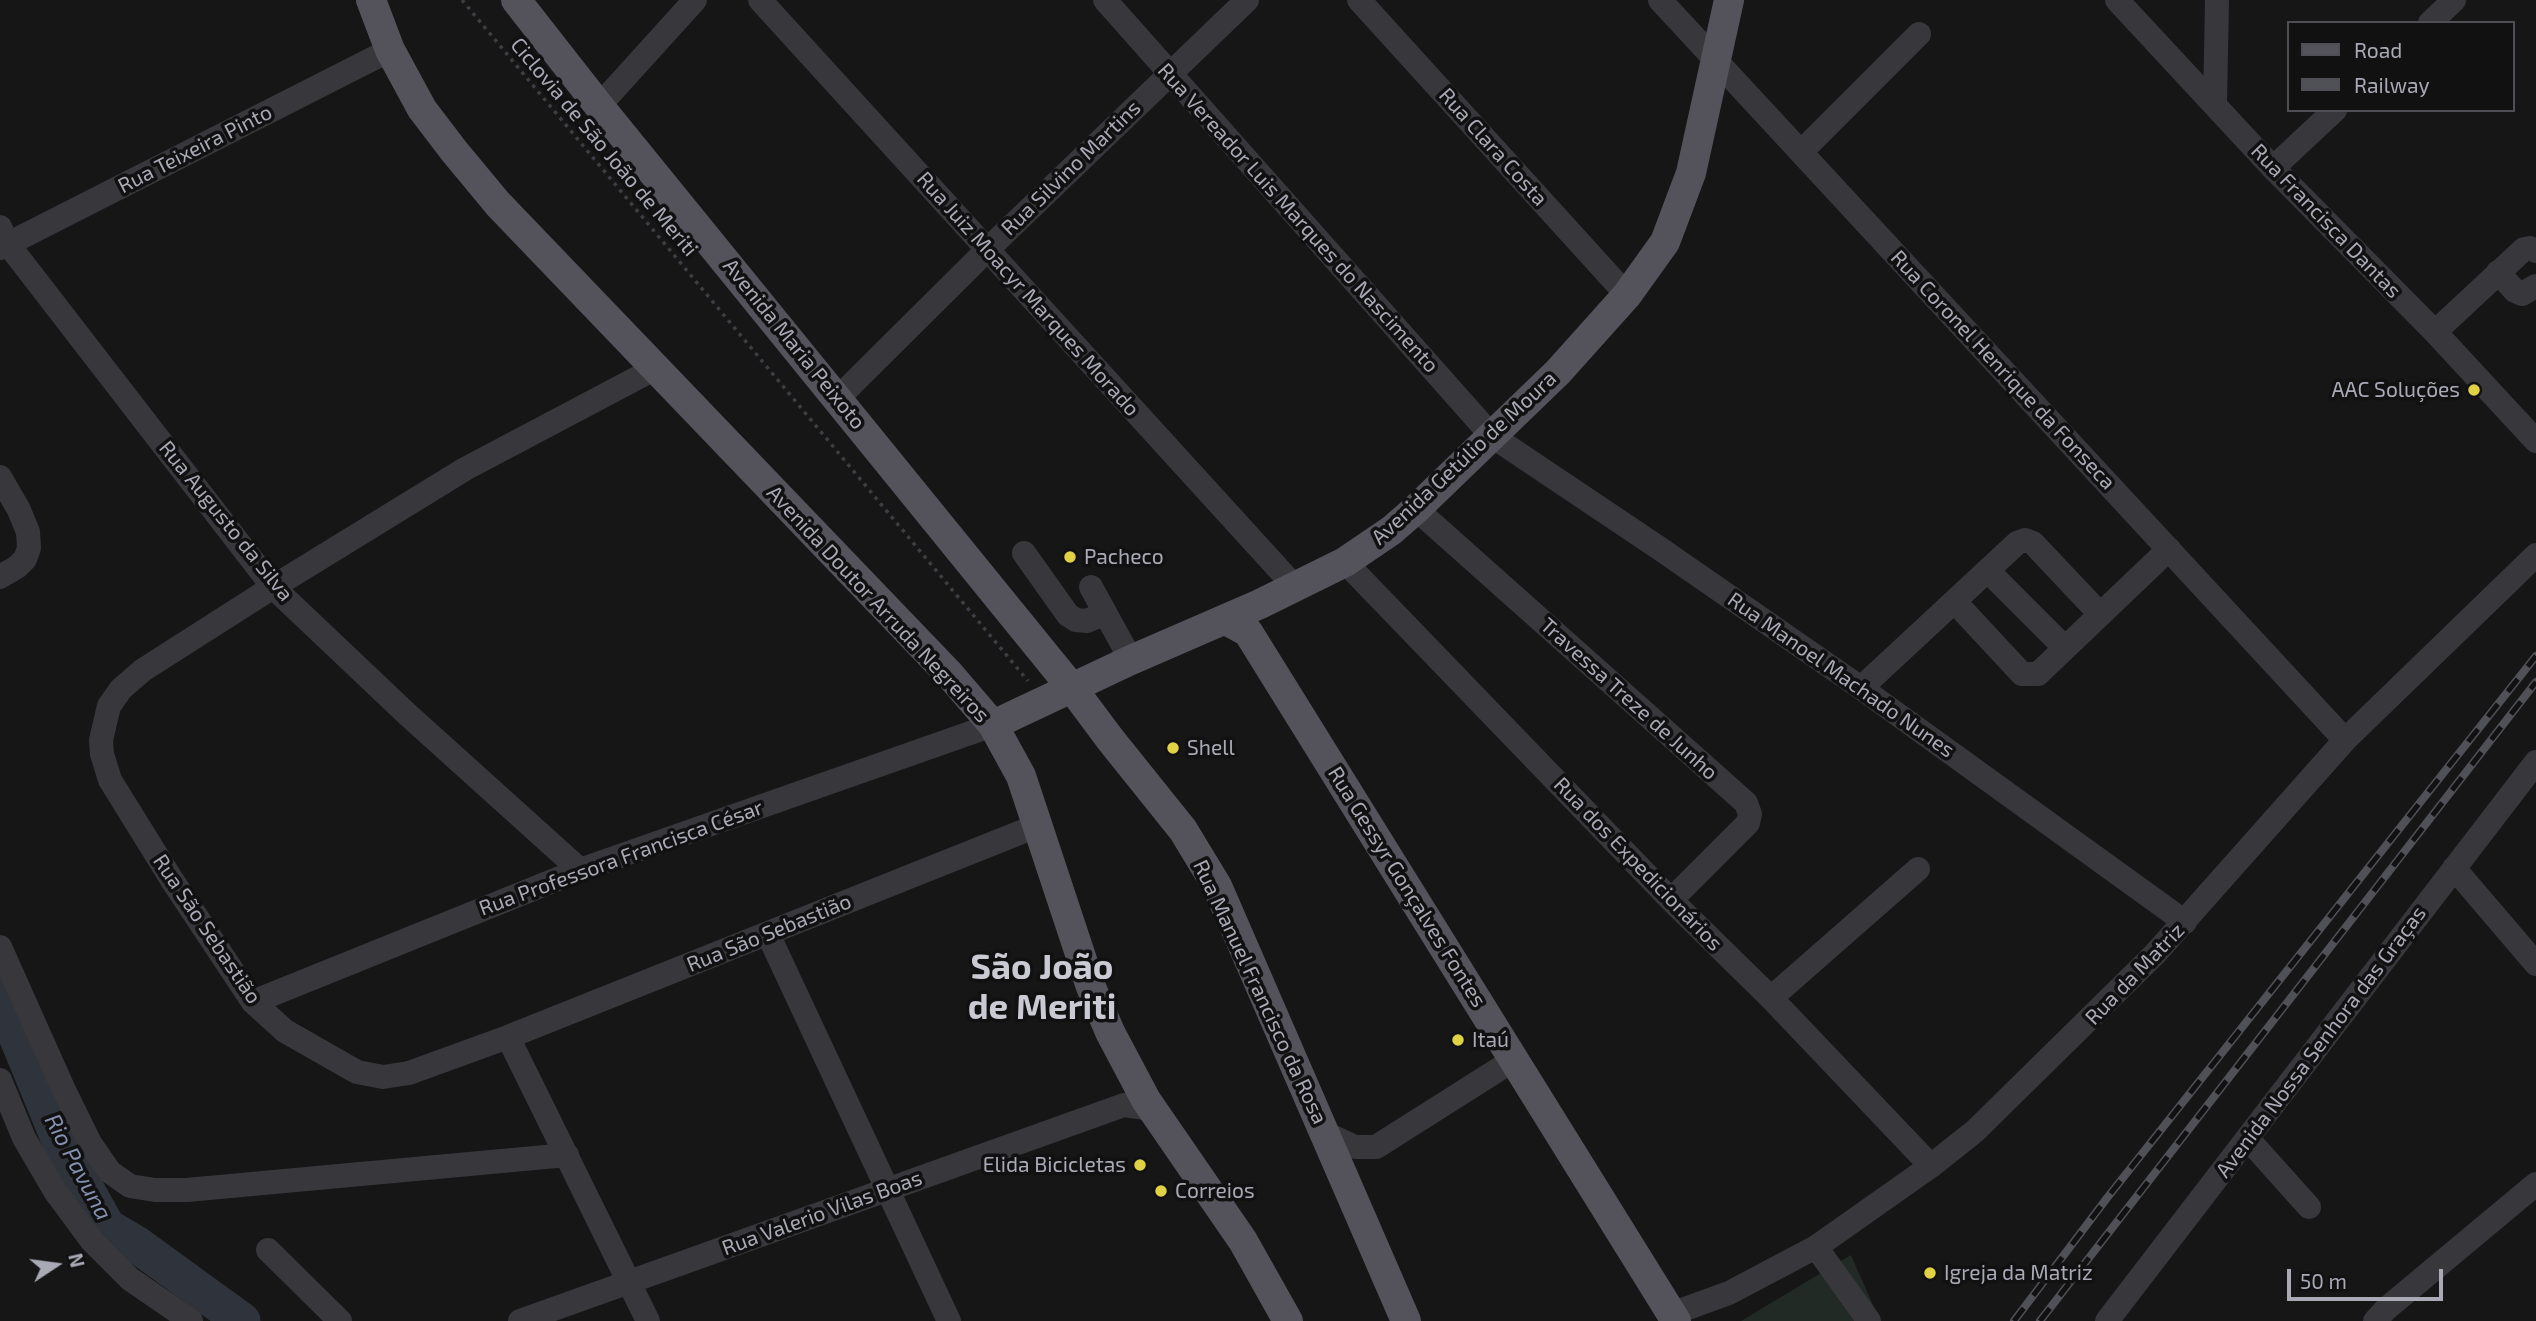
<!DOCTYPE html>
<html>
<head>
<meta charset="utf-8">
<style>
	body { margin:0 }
	#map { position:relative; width:2536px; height:1321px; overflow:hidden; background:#161617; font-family:"Exo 2",sans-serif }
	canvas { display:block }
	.legend { position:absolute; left:2287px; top:21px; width:228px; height:91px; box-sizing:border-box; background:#111112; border:2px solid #4e4e54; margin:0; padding:9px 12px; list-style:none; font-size:21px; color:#a9aab6 }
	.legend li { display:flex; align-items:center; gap:14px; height:35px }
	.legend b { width:35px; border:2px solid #4e4e54 }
	.north { position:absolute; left:21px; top:1230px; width:70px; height:70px; -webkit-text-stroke:5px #111112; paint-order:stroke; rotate:77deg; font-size:19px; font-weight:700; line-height:28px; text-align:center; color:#a9aab6 }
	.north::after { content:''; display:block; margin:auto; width:24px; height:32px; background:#a9aab6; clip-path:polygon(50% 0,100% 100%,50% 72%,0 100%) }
	.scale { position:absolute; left:2287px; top:1269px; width:156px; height:32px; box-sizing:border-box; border:4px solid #a9aab6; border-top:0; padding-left:9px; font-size:21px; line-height:24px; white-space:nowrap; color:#a9aab6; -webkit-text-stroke:5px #111112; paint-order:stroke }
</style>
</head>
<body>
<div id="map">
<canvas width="2536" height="1321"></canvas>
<ul class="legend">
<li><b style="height:9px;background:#54535b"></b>Road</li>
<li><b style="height:9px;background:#505057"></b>Railway</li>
</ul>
<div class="north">N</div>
<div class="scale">50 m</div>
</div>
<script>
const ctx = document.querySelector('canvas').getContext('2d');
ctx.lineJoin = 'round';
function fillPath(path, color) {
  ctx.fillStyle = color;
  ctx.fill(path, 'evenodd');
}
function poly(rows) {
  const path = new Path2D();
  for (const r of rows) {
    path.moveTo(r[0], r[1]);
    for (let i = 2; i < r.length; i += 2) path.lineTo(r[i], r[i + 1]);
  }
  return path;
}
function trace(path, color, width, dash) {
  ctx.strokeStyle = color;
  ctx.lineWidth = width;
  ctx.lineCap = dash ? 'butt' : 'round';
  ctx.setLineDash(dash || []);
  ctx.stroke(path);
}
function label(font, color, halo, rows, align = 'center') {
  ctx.font = font + ' "Exo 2",sans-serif';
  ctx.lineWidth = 7;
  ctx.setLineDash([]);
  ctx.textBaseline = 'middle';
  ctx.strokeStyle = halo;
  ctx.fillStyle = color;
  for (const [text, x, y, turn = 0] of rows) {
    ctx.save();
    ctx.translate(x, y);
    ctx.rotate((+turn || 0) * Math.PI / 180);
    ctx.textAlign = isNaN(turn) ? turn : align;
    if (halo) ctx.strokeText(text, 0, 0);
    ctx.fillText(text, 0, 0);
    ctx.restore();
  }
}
const green = poly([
	[1851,1255,1880,1321,1741,1321]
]);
const river = poly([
	[0,995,63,1148,107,1227,136,1244,242,1321]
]);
const path = poly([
	[462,0,1028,681]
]);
const minor = poly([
	[760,0,1296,588],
	[1105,0,1492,436,1659,548,1861,688,2185,922],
	[1359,0,1627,295],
	[1660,0,2345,740],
	[2117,0,2273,168,2435,332,2536,441],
	[2430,23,2454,0],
	[2215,105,2217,0],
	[599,106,695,0],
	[1801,152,1919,34],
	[2273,168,2335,110],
	[0,227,8,244,273,587,407,714,580,870],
	[0,248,390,50],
	[2498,272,2515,291,2522,294,2536,286],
	[2435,332,2524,249,2530,248,2536,251],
	[656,368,465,469,273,587,143,670,121,689,109,706,101,740,102,754,110,780,172,880,253,1002,285,1031,357,1072,383,1077,409,1073,508,1037,1039,825],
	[838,398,987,250,1247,0],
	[0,477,19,510,28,532,29,548,25,559,17,567,0,577],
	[1416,509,1746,803,1750,814,1748,823,1671,900],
	[1024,553,1068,615,1076,620,1087,621,1105,613],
	[1345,562,1671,900,1771,998,1931,1166],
	[1988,571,2065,648],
	[1091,587,1131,660],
	[1955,602,2022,674,2038,674,2169,549],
	[1861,688,2017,543,2025,540,2033,543,2100,614],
	[2454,868,2536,964],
	[768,934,949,1321],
	[0,947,63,1088,90,1143,110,1172,130,1186,155,1190,187,1190,567,1155],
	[1771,998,1918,869],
	[253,1002,580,870,993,725],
	[508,1037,648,1321],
	[0,1080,24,1138,55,1191,92,1241,130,1279,191,1321],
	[1325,1133,1355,1147,1376,1147,1515,1059],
	[2248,1139,2309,1207],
	[1816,1247,1869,1321],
	[268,1250,340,1321],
	[1671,1314,1729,1293,1816,1247,1931,1166,1975,1131,2155,954,2345,740,2536,555],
	[520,1321,1124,1105,1153,1109],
	[2107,1321,2536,762],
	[2375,1321,2386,1309,2536,1184]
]);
const major = poly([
	[371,0,390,50,422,109,454,151,498,204,950,675,993,725,1021,776,1091,987,1110,1032,1146,1100,1243,1241,1288,1321],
	[516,0,599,106,1072,688,1110,739,1183,830,1217,886,1406,1321],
	[1226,620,1248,632,1676,1321],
	[993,725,1131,660,1260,604,1345,562,1392,530,1416,509,1558,372,1627,295,1665,242,1691,173,1729,0]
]);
const rail = poly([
	[2014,1321,2107,1198,2536,656],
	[2040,1321,2536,682]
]);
const markers = [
	[2474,390,7,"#e1d145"],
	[1070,557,7,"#e1d145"],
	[1173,748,7,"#e1d145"],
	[1458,1040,7,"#e1d145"],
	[1140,1165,7,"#e1d145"],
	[1161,1191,7,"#e1d145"],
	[1930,1273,7,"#e1d145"]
];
const streetNames = [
	["Ciclovia de São João de Meriti",604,147,50],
	["Rua Clara Costa",1493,147,48],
	["Rua Teixeira Pinto",195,149,-27],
	["Rua Silvino Martins",1071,168,-44],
	["Rua Vereador Luis Marques do Nascimento",1298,218,48],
	["Rua Francisca Dantas",2326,221,46],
	["Rua Juiz Moacyr Marques Morado",1028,294,48],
	["Avenida Maria Peixoto",794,344,51],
	["Rua Coronel Henrique da Fonseca",2003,370,47],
	["Avenida Getúlio de Moura",1464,458,-43],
	["Rua Augusto da Silva",226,521,51],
	["Avenida Doutor Arruda Negreiros",878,604,47],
	["Rua Manoel Machado Nunes",1841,675,35],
	["Travessa Treze de Junho",1629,699,42],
	["Rua Professora Francisca César",621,858,-20],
	["Rua dos Expedicionários",1638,864,46],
	["Rua Gessyr Gonçalves Fontes",1407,887,58],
	["Rua São Sebastião",207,929,56],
	["Rua São Sebastião",769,933,-22],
	["Rua da Matriz",2135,974,-46],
	["Rua Manuel Francisco da Rosa",1260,992,65],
	["Avenida Nossa Senhora das Graças",2321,1042,-53],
	["Rua Valerio Vilas Boas",822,1213,-20]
];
const poiNames = [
	["AAC Soluções",2460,390,"right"],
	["Pacheco",1084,557],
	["Shell",1187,748],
	["Itaú",1472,1040],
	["Elida Bicicletas",1126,1165,"right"],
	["Correios",1175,1191],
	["Igreja da Matriz",1944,1273]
];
const waterNames = [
	["Rio Pavuna",78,1167,62]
];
const townNames = [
	["São João",1042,967],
	["de Meriti",1042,1007]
];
fillPath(green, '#222a25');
trace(river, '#2f333c', 37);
trace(path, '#3d3e43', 3.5, [3.5, 5]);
trace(minor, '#38373c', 24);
trace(major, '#54535b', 30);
trace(rail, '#505057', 8);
trace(rail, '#111112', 5, [16]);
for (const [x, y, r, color] of markers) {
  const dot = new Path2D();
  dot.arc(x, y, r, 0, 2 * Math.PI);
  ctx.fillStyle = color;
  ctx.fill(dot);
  trace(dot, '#111112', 2.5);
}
label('21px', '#a9aab6', '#111112', streetNames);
label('21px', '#a9aab6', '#111112', poiNames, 'left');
label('italic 23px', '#8390ae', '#111112', waterNames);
label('bold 35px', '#cacad3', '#111112', townNames);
</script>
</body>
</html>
